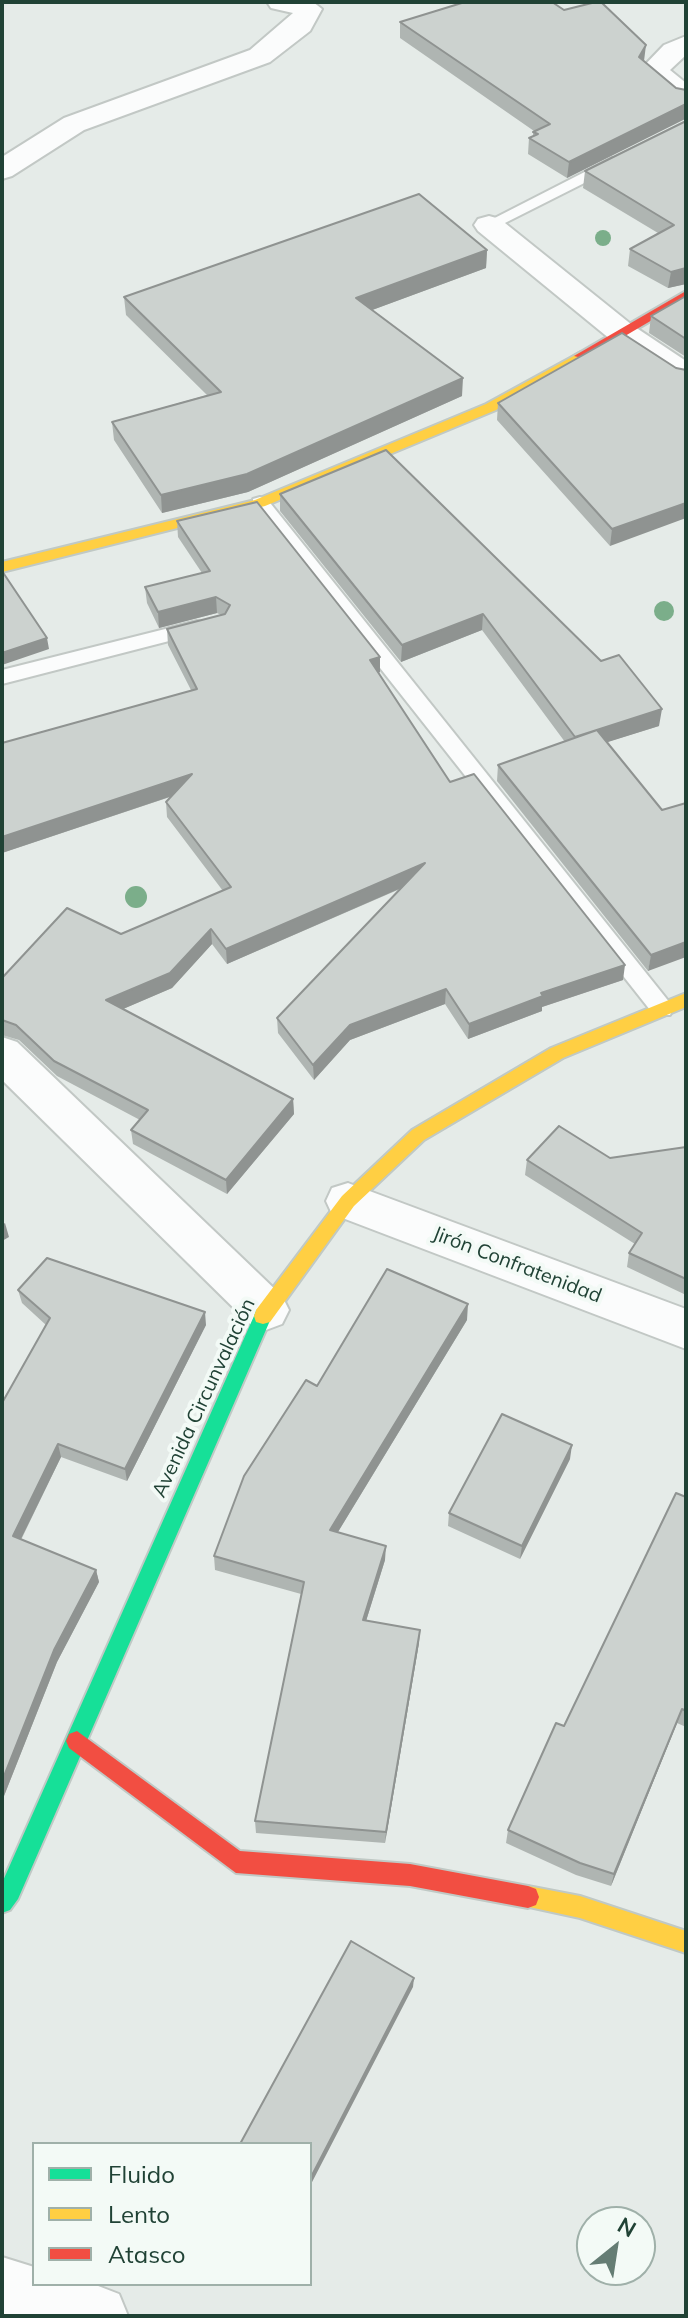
<!DOCTYPE html>
<html>
<head>
<meta charset="utf-8">
<style>
	body { margin:0 }
	#map { position:relative; width:688px; height:2318px; overflow:hidden; background:#e5ebe8; font-family:Mulish,sans-serif }
	canvas { display:block }
	.frame { position:absolute; inset:0; border:4px solid #204235; pointer-events:none }
	.legend { position:absolute; left:32px; top:2142px; width:280px; height:144px; box-sizing:border-box; background:#f3faf6; border:2px solid #9fb0a9; margin:0; padding:10px 14px; list-style:none; font-size:24px; color:#204235 }
	.legend li { display:flex; align-items:center; gap:16px; height:40px }
	.legend b { width:40px; border:2px solid #9fb0a9 }
	.north { position:absolute; left:576px; top:2206px; width:80px; height:80px; box-sizing:border-box; background:#f3faf6; border:2px solid #9fb0a9; border-radius:50%; rotate:30deg; font-size:22px; font-weight:700; line-height:32px; text-align:center; color:#204235 }
	.north::after { content:''; display:block; margin:auto; width:28px; height:36px; background:#657d74; clip-path:polygon(50% 0,100% 100%,50% 72%,0 100%) }
</style>
</head>
<body>
<div id="map">
<canvas width="688" height="2318"></canvas>
<div class="frame"></div>
<ul class="legend">
<li><b style="height:10px;background:#16e098"></b>Fluido</li>
<li><b style="height:10px;background:#ffcf43"></b>Lento</li>
<li><b style="height:10px;background:#f24e42"></b>Atasco</li>
</ul>
<div class="north">N</div>
</div>
<script>
const ctx = document.querySelector('canvas').getContext('2d');
ctx.lineJoin = 'round';
function poly(rows) {
  const path = new Path2D();
  for (const r of rows) {
    path.moveTo(r[0], r[1]);
    for (let i = 2; i < r.length; i += 2) path.lineTo(r[i], r[i + 1]);
  }
  return path;
}
function trace(path, color, width, dash) {
  ctx.strokeStyle = color;
  ctx.lineWidth = width;
  ctx.lineCap = dash ? 'butt' : 'round';
  ctx.setLineDash(dash || []);
  ctx.stroke(path);
}
function fillPath(path, color) {
  ctx.fillStyle = color;
  ctx.fill(path, 'evenodd');
}
function label(font, color, halo, rows, align = 'center') {
  ctx.font = font + ' Mulish,sans-serif';
  ctx.lineWidth = 8;
  ctx.setLineDash([]);
  ctx.textBaseline = 'middle';
  ctx.strokeStyle = halo;
  ctx.fillStyle = color;
  for (const [text, x, y, turn = 0] of rows) {
    ctx.save();
    ctx.translate(x, y);
    ctx.rotate((+turn || 0) * Math.PI / 180);
    ctx.textAlign = isNaN(turn) ? turn : align;
    if (halo) ctx.strokeText(text, 0, 0);
    ctx.fillText(text, 0, 0);
    ctx.restore();
  }
}
const lane = poly([
	[612,158,620,163,618,166,495,228,481,225,612,158],
	[260,497,267,499,670,1003,673,1009,670,1015,654,1015,253,507,253,499,260,497],
	[197,621,204,622,207,627,204,632,2,684,2,670,197,621]
]);
const street = poly([
	[267,2,313,2,322,9,310,31,270,62,84,130,12,176,2,179,2,157,64,118,250,50,293,13,271,8,267,2],
	[686,36,686,55,670,70,686,83,686,104,676,102,639,71,664,45,686,36],
	[489,216,500,219,632,325,686,361,686,385,675,382,610,339,478,231,474,225,478,219,489,216],
	[2,1037,17,1042,282,1296,289,1310,282,1324,266,1330,250,1324,2,1080,2,1037],
	[348,1183,686,1309,686,1349,332,1214,326,1201,332,1188,348,1183],
	[2,2257,34,2267,34,2284,93,2284,119,2294,128,2316,2,2316,2,2257]
]);
const fast = poly([
	[263,1308,270,1310,272,1316,18,1899,10,1910,2,1913,2,1883,254,1316,256,1310,263,1308]
]);
const slow = poly([
	[581,352,588,356,586,359,496,410,265,506,2,572,2,562,255,500,486,404,581,352],
	[686,993,686,1007,563,1058,424,1140,354,1206,270,1322,263,1324,256,1322,254,1316,256,1310,342,1196,412,1130,551,1048,686,993],
	[528,1886,580,1896,686,1931,686,1953,580,1918,520,1905,517,1897,520,1889,528,1886]
]);
const jam = poly([
	[686,291,686,300,586,359,574,356,686,291],
	[77,1731,240,1851,410,1864,528,1886,536,1889,539,1897,536,1905,528,1908,410,1886,236,1873,69,1748,66,1741,69,1734,77,1731]
]);
const trees = [
	[603,238,8],
	[664,611,10],
	[136,897,11]
];
const wall = poly([
	[564,10,644,62,676,88,686,90,686,120,685,119,567,178,528,154,529,138,533,137,533,132,534,131,400,38,400,22],
	[686,121,686,284,668,288,628,266,630,249,658,233,583,188,585,171],
	[487,250,486,268,372,310,462,396,248,492,162,513,114,440,112,422,207,395,126,315,124,297],
	[686,296,686,357,649,333,651,316],
	[676,368,610,546,497,420,498,403],
	[386,450,659,726,607,742,662,810,686,803,648,971,497,781,498,765,565,742,482,630,401,662,280,511,280,494],
	[177,521,380,657,380,672,378,673,450,782,623,980,542,1007,542,1011,468,1039,445,1004,350,1040,314,1080,278,1033,277,1018,400,889,227,964,212,944,172,988,123,1009,293,1099,294,1114,227,1194,133,1144,131,1130,140,1120,57,1076,19,1040,2,1035,2,978,121,934,223,891,167,817,166,802,170,797,2,853,191,690,168,645,167,629,221,615,217,613,159,628,147,603,145,587,202,573,178,537],
	[686,1147,686,1295,627,1267,629,1253,635,1244,525,1175,527,1160,610,1158],
	[18,1290,206,1325,127,1481,61,1457,21,1540,96,1570,99,1582,57,1662,2,1801,2,1403,46,1325,22,1303],
	[467,1320,338,1532,385,1560,366,1621,419,1643,385,1843,256,1833,255,1821,301,1594,215,1570,214,1556,317,1386],
	[570,1459,520,1559,448,1526,449,1513],
	[686,1497,686,1727,677,1723,611,1886,576,1875,506,1843,508,1830]
]);
const shadedWall = poly([
	[646,45,644,61,639,57],
	[686,104,685,119,567,178,569,162],
	[487,250,486,268,356,316,356,298],
	[686,268,686,284,668,288,671,272],
	[463,378,462,396,248,492,162,513,161,495],
	[686,503,686,518,610,546,612,529],
	[216,597,217,613,159,628,158,612],
	[483,614,482,630,401,662,402,645],
	[47,638,49,649,2,665,2,653],
	[380,657,380,672,369,676,370,660],
	[662,709,659,726,573,753,575,737],
	[192,774,193,789,2,853,2,837],
	[425,863,424,878,227,964,226,949],
	[211,929,212,944,172,988,109,1015,106,1000],
	[686,942,686,957,648,971,651,955],
	[625,965,623,980,542,1007,542,1011,468,1039,469,1024,541,993],
	[446,989,445,1004,350,1040,314,1080,313,1065,350,1025],
	[293,1099,294,1114,227,1194,226,1180],
	[5,1223,9,1237,2,1241,2,1225],
	[468,1304,467,1320,330,1545,330,1530],
	[205,1312,206,1325,127,1481,125,1469],
	[58,1444,61,1457,16,1549,13,1536],
	[572,1445,570,1459,520,1559,522,1546],
	[386,1546,385,1560,362,1634,363,1620],
	[96,1570,99,1582,57,1662,2,1801,2,1781,54,1650],
	[420,1630,419,1643,385,1843,386,1832],
	[682,1709,677,1723,611,1886,614,1874],
	[414,1978,413,1987,310,2186,310,2179]
]);
const building = poly([
	[465,2,552,2,564,10,596,2,601,2,646,45,639,57,676,88,686,90,686,104,569,162,529,138,538,134,533,132,550,124,400,22,465,2],
	[686,121,686,268,671,272,630,249,674,225,585,171,686,121],
	[419,194,487,250,356,298,463,378,247,474,161,495,112,422,221,392,124,297,419,194],
	[686,296,686,339,651,316,686,296],
	[622,333,676,368,686,370,686,503,612,529,498,403,622,333],
	[386,450,601,661,619,655,662,709,575,737,483,614,402,645,280,494,386,450],
	[257,502,380,657,370,660,450,782,474,774,625,965,541,993,543,996,469,1024,446,989,350,1025,313,1065,277,1018,425,863,226,949,211,929,170,973,106,1000,293,1099,226,1180,131,1130,148,1110,54,1061,16,1025,2,1020,2,978,67,908,121,934,231,887,166,802,192,774,2,837,2,743,197,689,167,629,225,614,230,605,216,597,158,612,145,587,210,571,177,521,257,502],
	[2,571,47,638,2,653,2,571],
	[597,730,662,810,686,803,686,942,651,955,498,765,597,730],
	[559,1126,610,1158,686,1147,686,1279,629,1253,642,1233,527,1160,559,1126],
	[47,1258,205,1312,125,1469,58,1444,13,1536,96,1570,54,1650,2,1781,2,1403,50,1318,18,1290,47,1258],
	[387,1269,468,1304,330,1530,386,1546,363,1620,420,1630,386,1832,255,1821,304,1582,214,1556,244,1476,306,1380,317,1386,387,1269],
	[502,1414,572,1445,522,1546,449,1513,502,1414],
	[676,1493,686,1497,686,1711,682,1709,614,1874,580,1863,508,1830,556,1723,564,1726,676,1493],
	[351,1941,414,1978,310,2179,310,2144,240,2144,351,1941]
]);
const streetNames = [
	["Jirón Confratenidad",517,1265,21],
	["Avenida Circunvalación",204,1398,-65]
];
trace(lane, '#c2c8c5', 4);
trace(street, '#c2c8c5', 4);
trace(fast, '#c0c9c5', 4);
trace(slow, '#c0c9c5', 4);
trace(jam, '#c0c9c5', 4);
fillPath(lane, '#fbfcfc');
fillPath(street, '#fbfcfc');
fillPath(fast, '#16e098');
fillPath(slow, '#ffcf43');
fillPath(jam, '#f24e42');
ctx.fillStyle = '#7bae8a';
for (const [x, y, r] of trees) {
  ctx.beginPath();
  ctx.arc(x, y, r, 0, 2 * Math.PI);
  ctx.fill();
}
fillPath(wall, '#afb5b2');
fillPath(shadedWall, '#8f9391');
fillPath(building, '#ccd2cf');
trace(building, '#8f9391', 2);
label('20px', '#204235', '#f3faf6', streetNames);
</script>
</body>
</html>
